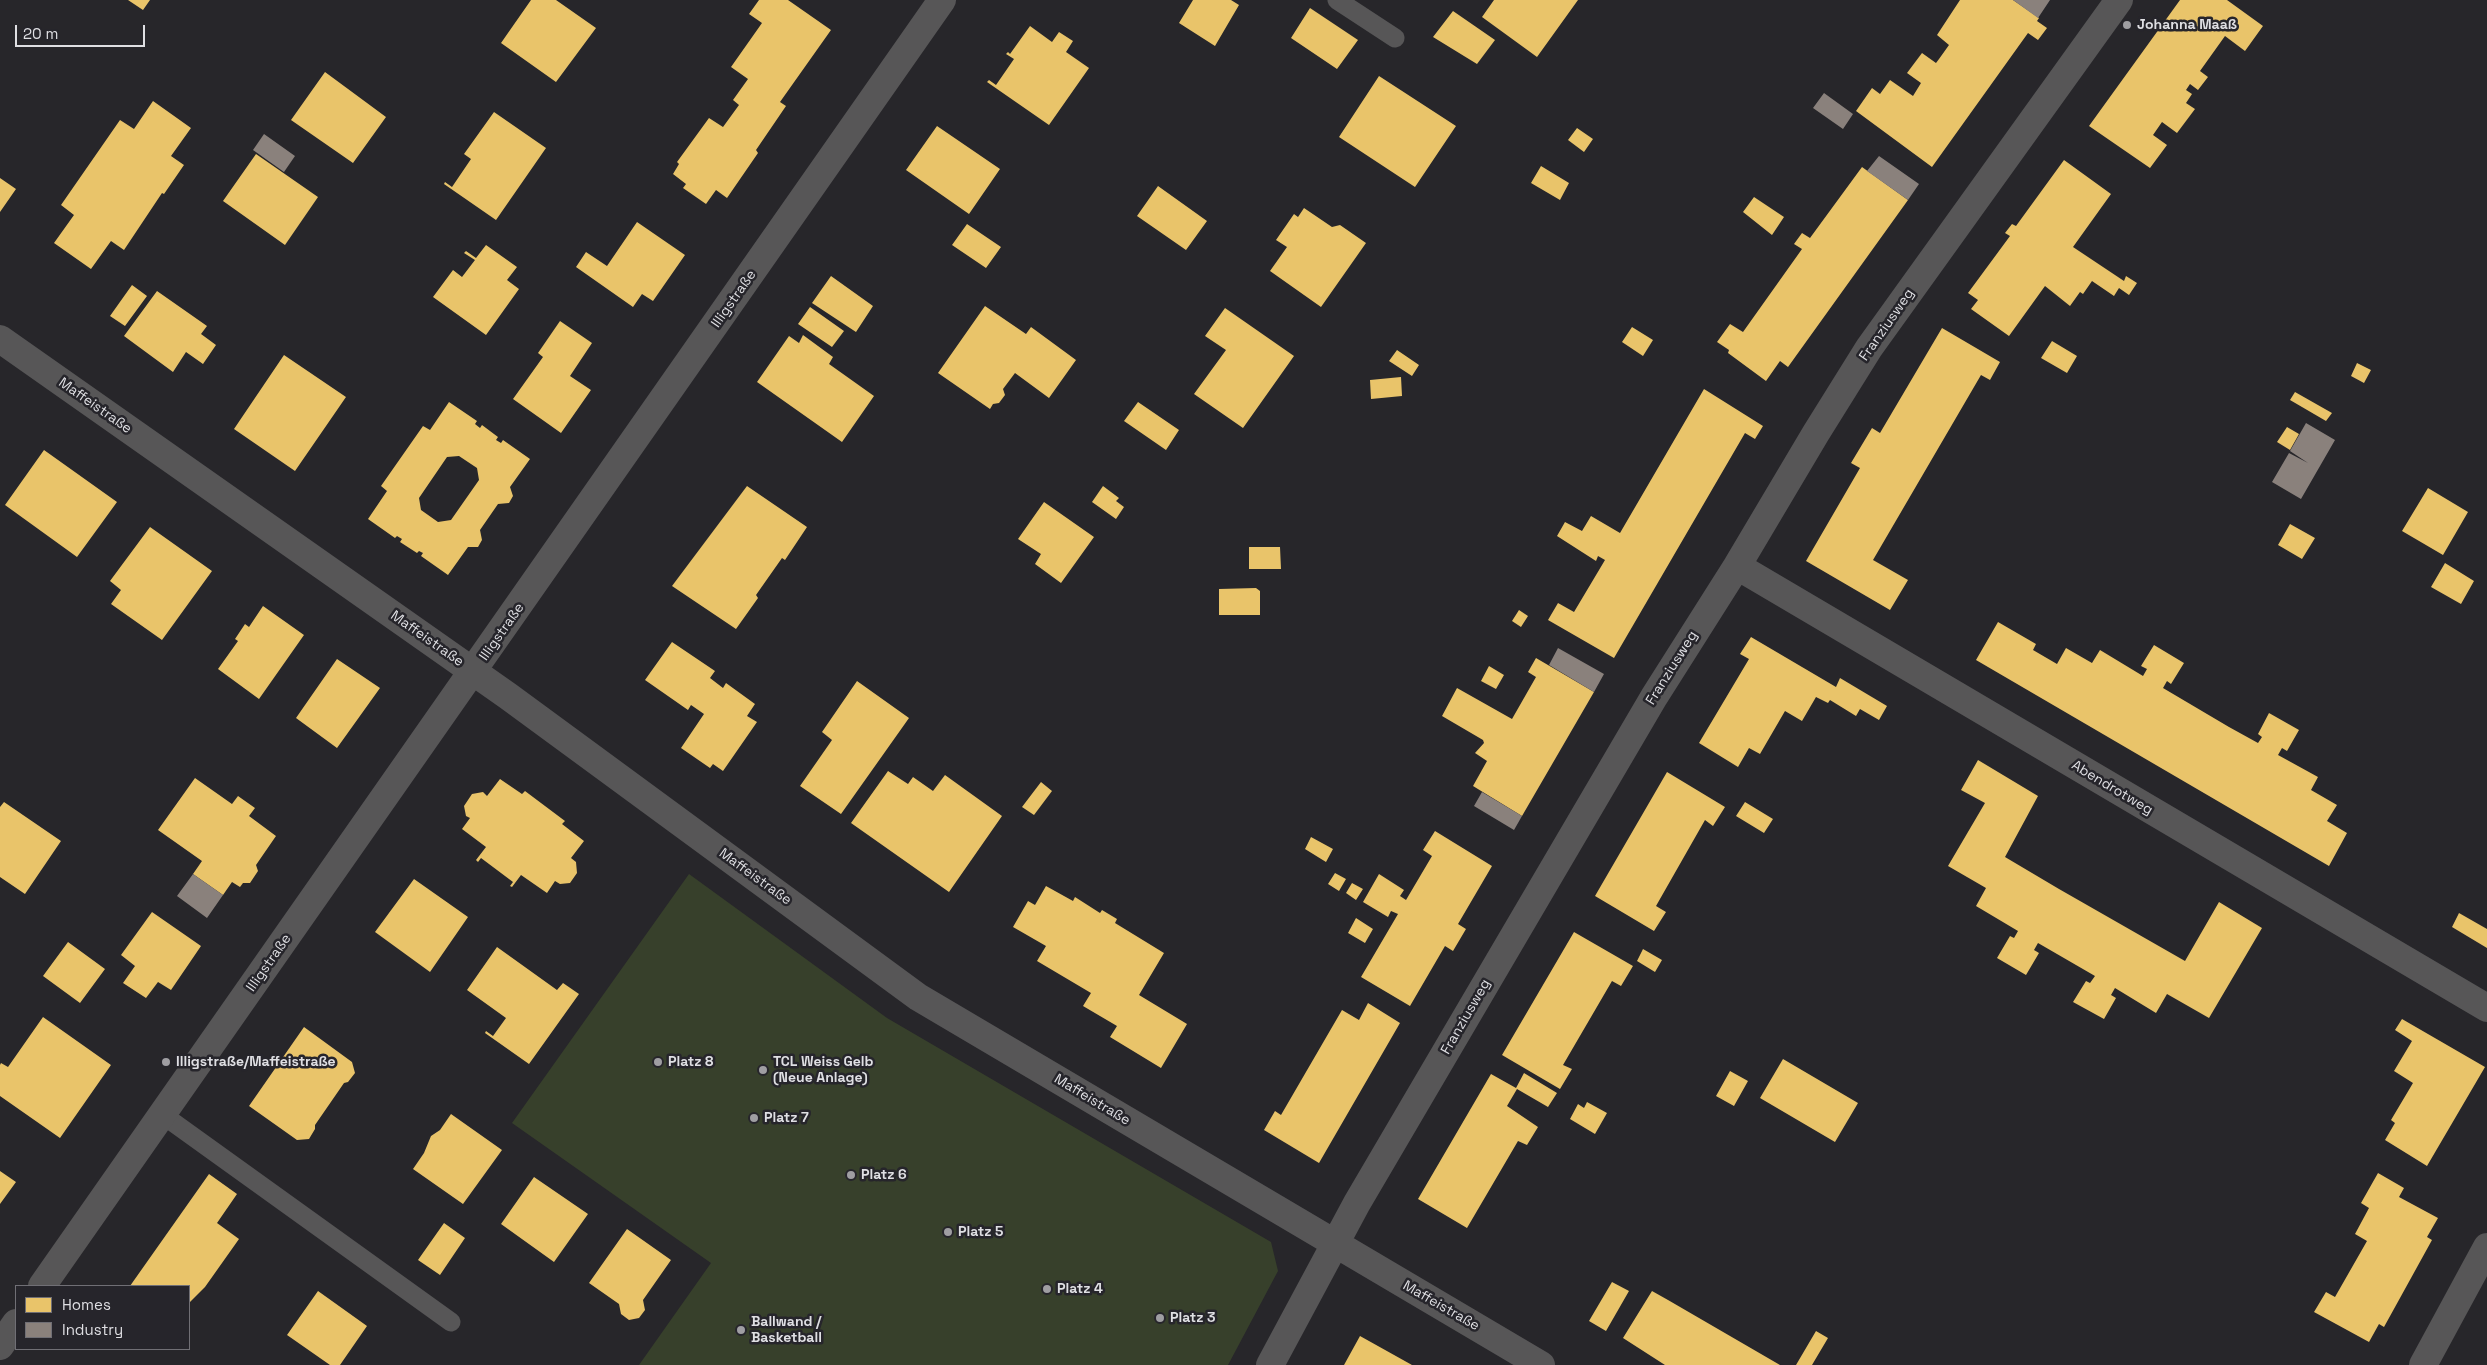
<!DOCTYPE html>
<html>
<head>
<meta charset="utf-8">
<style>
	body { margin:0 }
	#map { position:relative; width:2487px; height:1365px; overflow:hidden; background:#27262a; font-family:"Space Grotesk",sans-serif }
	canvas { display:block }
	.legend { position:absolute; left:15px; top:1285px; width:175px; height:65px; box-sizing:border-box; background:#26252b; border:1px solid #706f75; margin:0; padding:6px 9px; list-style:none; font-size:15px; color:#dfdfe3 }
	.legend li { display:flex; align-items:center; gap:10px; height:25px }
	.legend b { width:25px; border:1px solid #706f75 }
	.scale { position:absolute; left:15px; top:25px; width:130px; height:22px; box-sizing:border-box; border:2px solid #dfdfe3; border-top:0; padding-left:6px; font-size:15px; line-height:18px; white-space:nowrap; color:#dfdfe3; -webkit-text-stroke:4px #26252b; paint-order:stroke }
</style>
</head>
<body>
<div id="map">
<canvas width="2487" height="1365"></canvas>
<ul class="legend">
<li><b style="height:14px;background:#e9c46a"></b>Homes</li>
<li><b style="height:14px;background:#8a817c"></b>Industry</li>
</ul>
<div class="scale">20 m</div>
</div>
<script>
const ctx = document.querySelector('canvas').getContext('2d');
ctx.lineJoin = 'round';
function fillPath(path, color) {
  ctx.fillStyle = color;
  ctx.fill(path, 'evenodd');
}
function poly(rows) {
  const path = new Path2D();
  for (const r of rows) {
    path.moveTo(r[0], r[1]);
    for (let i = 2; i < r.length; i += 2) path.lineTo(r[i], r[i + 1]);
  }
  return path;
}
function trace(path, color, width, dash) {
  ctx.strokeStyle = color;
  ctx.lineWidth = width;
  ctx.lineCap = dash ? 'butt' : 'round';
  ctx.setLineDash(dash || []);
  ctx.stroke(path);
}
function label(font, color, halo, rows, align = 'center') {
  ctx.font = font + ' "Space Grotesk",sans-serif';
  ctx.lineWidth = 5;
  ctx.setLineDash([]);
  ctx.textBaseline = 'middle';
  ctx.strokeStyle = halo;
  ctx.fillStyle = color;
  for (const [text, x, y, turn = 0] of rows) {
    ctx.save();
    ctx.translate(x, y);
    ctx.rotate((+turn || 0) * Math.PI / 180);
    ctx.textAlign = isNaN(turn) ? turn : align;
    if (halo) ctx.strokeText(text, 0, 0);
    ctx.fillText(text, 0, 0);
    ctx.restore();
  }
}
const green = poly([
	[689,874,887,1018,1271,1242,1278,1271,1228,1365,639,1365,711,1263,512,1123]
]);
const homes = poly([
	[128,0,150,0,143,10],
	[531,0,556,0,596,28,556,82,501,43],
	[759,0,788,0,831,30,780,102,786,106,756,150,758,153,727,198,716,190,706,204,683,188,686,184,673,174,679,164,677,162,709,118,723,127,739,105,733,100,748,79,731,67,762,23,749,14],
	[1193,0,1231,0,1239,5,1215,46,1179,23],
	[1494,0,1578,0,1537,57,1482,17],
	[1960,0,2013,0,2039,18,2037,21,2047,28,2038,40,2028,33,1932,167,1856,111,1872,88,1880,94,1890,80,1913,96,1921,83,1907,73,1922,53,1936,63,1939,59,1949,45,1937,35],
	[2180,0,2227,0,2263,26,2245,51,2225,36,2200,71,2208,77,2198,90,2190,84,2186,90,2192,94,2186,103,2195,109,2177,133,2162,122,2153,135,2167,145,2150,168,2089,126],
	[1310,8,1358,40,1337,69,1291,38],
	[1453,11,1495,40,1477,64,1433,37],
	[1030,26,1052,42,1059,32,1073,41,1066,52,1089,68,1049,125,987,82,989,80,996,85,1014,59,1006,54,1008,52,1010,54],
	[325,72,386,117,353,163,291,120],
	[1379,76,1456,126,1415,187,1339,137],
	[153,101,191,128,171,156,184,165,164,194,162,193,124,250,111,241,91,269,54,243,74,215,61,205,120,120,134,129],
	[494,112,546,148,496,220,444,184,445,182,452,187,471,159,464,154],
	[937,126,1000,169,969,214,906,170],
	[1577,128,1593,139,1584,152,1568,140],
	[256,154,318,197,285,245,223,201],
	[2064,160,2111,194,2073,247,2124,281,2126,276,2137,283,2129,295,2119,288,2114,296,2092,281,2083,294,2080,292,2070,306,2045,286,2009,336,1971,309,1978,300,1968,293,2010,236,2005,233,2012,224,2016,226],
	[1541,166,1569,183,1560,200,1531,183],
	[1862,167,1908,200,1788,367,1780,361,1766,381,1728,353,1729,350,1717,342,1730,324,1743,332,1802,249,1794,244,1802,233,1810,238],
	[0,178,16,189,0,212],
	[1158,186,1207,221,1186,250,1137,216],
	[1754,197,1784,217,1772,235,1743,212],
	[1304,208,1332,227,1340,225,1366,243,1321,307,1270,271,1287,247,1276,240,1294,214,1298,217],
	[637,222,685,255,653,301,642,294,633,307,576,267,586,252,607,266],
	[967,224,1001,247,986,268,952,245],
	[486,245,517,267,507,280,519,289,486,335,433,297,453,270,462,277,475,260,464,253,466,251,476,258],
	[831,276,873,306,856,332,812,303],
	[132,285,147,296,125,326,110,316],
	[157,291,207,326,201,334,216,345,203,364,186,352,173,372,124,336],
	[985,306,1026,334,1031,327,1076,360,1049,398,1015,373,1003,389,1005,395,999,403,993,404,990,409,938,373],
	[810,307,844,331,832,347,798,324],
	[1225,308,1294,356,1243,428,1194,394,1226,350,1205,336],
	[560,321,592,343,570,376,591,390,561,433,513,399,543,357,538,353],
	[1632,327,1653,340,1643,356,1622,342],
	[1942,328,2000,362,1990,380,1981,375,1873,560,1908,580,1890,610,1806,561,1860,468,1851,463,1872,428,1880,433],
	[803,335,833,357,829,364,874,396,842,442,757,382,789,336,799,343],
	[2052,341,2077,356,2067,373,2041,358],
	[1397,350,1419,365,1412,376,1389,361],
	[284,355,346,397,295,471,234,429],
	[2357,363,2371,370,2364,383,2351,376],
	[1401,377,1402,396,1371,399,1370,380],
	[1704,389,1763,426,1755,439,1745,433,1614,658,1548,620,1558,603,1574,612,1605,560,1598,556,1596,561,1557,536,1565,522,1582,531,1591,516,1620,533],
	[2295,392,2332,413,2326,421,2290,400],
	[449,402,477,421,475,424,480,428,482,425,498,437,496,440,501,443,503,440,530,459,510,487,513,496,509,503,498,504,480,530,482,540,478,547,468,547,448,575,421,556,423,553,419,551,417,553,400,542,402,539,397,536,395,538,368,519,387,491,381,486,423,426,430,430],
	[459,456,477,468,479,480,451,520,438,522,421,510,419,498,447,457],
	[1138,402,1179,430,1166,450,1124,421],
	[2287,427,2299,434,2290,450,2277,442],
	[44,450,117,502,77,557,5,505],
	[747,486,807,527,785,560,782,558,756,595,758,598,736,629,672,586],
	[1103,486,1119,498,1116,501,1124,507,1116,519,1092,502],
	[2428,488,2468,512,2443,555,2402,531],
	[1044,502,1094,537,1061,583,1035,564,1041,554,1018,539],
	[2290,524,2315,538,2302,559,2278,545],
	[150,527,212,571,162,640,111,604,121,590,110,581],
	[1249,547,1280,547,1281,569,1249,569],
	[2445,563,2474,581,2461,604,2431,587],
	[1256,588,1260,591,1260,615,1219,615,1219,589],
	[263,606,304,635,259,699,218,669,238,641,235,639,245,624,249,627],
	[1519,610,1528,616,1521,627,1512,621],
	[1998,622,2036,644,2033,650,2057,664,2066,648,2092,663,2100,650,2143,676,2147,669,2141,666,2154,645,2184,663,2171,684,2167,681,2163,688,2229,727,2258,743,2262,737,2258,734,2269,713,2299,730,2287,751,2282,748,2278,755,2318,777,2311,790,2337,805,2327,821,2347,833,2329,866,1976,660],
	[1751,637,1836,687,1840,678,1887,706,1879,720,1860,709,1856,716,1830,700,1828,703,1816,697,1802,721,1785,711,1760,754,1749,748,1738,767,1699,743,1749,659,1740,654],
	[672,642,715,671,710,678,723,688,726,683,755,704,747,716,757,722,723,771,713,764,710,768,681,748,704,714,691,705,688,710,645,680],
	[1536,658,1594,692,1522,816,1473,786,1487,761,1475,753,1484,743,1483,740,1442,716,1457,688,1512,719,1536,677,1528,672],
	[337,659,380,688,337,748,296,718],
	[1489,666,1504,675,1496,689,1481,681],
	[857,681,909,718,841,814,800,786,832,740,822,732],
	[1978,760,2038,796,2005,857,2059,889,2185,961,2219,902,2262,928,2209,1018,2167,994,2156,1013,2115,988,2111,995,2116,998,2104,1019,2073,1002,2086,981,2090,983,2095,976,2038,943,2034,950,2039,953,2026,975,1997,958,2010,936,2014,938,2018,931,1976,906,1986,888,1948,866,1985,803,1961,790],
	[888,771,908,784,913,777,933,791,945,775,1002,816,949,892,851,823],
	[1667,772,1725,807,1713,826,1705,820,1656,906,1666,912,1654,931,1595,896],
	[195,778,232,804,238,796,255,808,249,816,276,836,256,865,258,871,250,883,243,883,240,887,232,882,223,895,193,874,202,861,158,830],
	[500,779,522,794,525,791,565,821,562,824,584,841,571,858,576,862,577,873,570,883,560,884,555,881,547,893,521,875,512,887,510,886,513,882,481,858,478,862,476,860,486,847,462,829,470,818,466,816,464,806,472,794,483,792,487,796],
	[1041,782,1052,791,1034,815,1022,807],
	[4,802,61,841,25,894,0,877,0,807],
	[1745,802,1773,819,1764,833,1736,816],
	[1435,831,1492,866,1458,924,1466,929,1453,951,1445,946,1410,1006,1361,977,1398,914,1391,911,1388,917,1363,902,1379,874,1404,890,1400,896,1406,900,1432,856,1423,850],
	[1311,837,1333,849,1326,862,1305,849],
	[1335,873,1346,879,1339,891,1328,884],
	[414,879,468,917,430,972,375,932],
	[1352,883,1363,889,1356,900,1346,893],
	[1046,886,1073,901,1075,897,1100,913,1102,910,1117,919,1115,923,1164,953,1139,995,1187,1024,1161,1068,1110,1037,1117,1026,1083,1006,1091,993,1037,961,1046,946,1013,927,1028,901,1035,905],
	[152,912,201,946,171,990,158,982,146,998,123,983,135,966,121,955],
	[2459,913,2487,929,2487,948,2452,927],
	[1356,918,1373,929,1365,943,1348,933],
	[1574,932,1633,966,1621,986,1612,981,1563,1065,1572,1069,1560,1089,1502,1055],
	[68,942,105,969,80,1003,43,976],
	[497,947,557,990,563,983,579,994,529,1064,485,1033,486,1031,493,1036,506,1018,467,990],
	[1643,949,1662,960,1655,972,1637,961],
	[1368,1003,1400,1023,1319,1163,1264,1130,1275,1111,1281,1115,1342,1010,1359,1020],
	[43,1017,111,1065,60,1138,0,1096,0,1065,1,1063,8,1067],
	[2402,1019,2485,1067,2427,1166,2385,1140,2395,1123,2391,1120,2413,1083,2394,1071,2412,1041,2395,1030],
	[304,1027,352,1062,355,1073,348,1082,344,1083,315,1125,315,1129,309,1139,297,1140,249,1106],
	[1783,1059,1858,1103,1835,1142,1760,1098],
	[1730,1071,1748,1081,1734,1106,1716,1096],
	[1524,1073,1557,1093,1548,1107,1517,1089,1507,1106,1538,1127,1527,1145,1518,1141,1467,1228,1418,1199,1491,1074,1516,1088],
	[1587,1102,1607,1113,1595,1134,1570,1119,1578,1104,1584,1108],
	[451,1114,502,1150,463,1204,413,1169,424,1153,431,1136,440,1130],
	[0,1171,16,1182,0,1204],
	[2378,1173,2404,1188,2399,1197,2438,1218,2427,1237,2432,1240,2384,1327,2379,1324,2369,1342,2314,1312,2326,1292,2335,1297,2367,1241,2355,1234,2369,1208,2361,1203],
	[209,1174,237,1194,217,1223,239,1239,205,1287,189,1303,189,1286,130,1286],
	[534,1177,588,1214,554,1262,501,1224],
	[444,1223,465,1238,440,1275,418,1260],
	[627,1229,671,1260,643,1300,645,1310,639,1318,629,1320,621,1314,619,1304,589,1283],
	[1612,1282,1629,1291,1606,1331,1589,1321],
	[318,1291,367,1326,340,1365,330,1365,287,1335],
	[1652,1291,1668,1300,1780,1365,1665,1365,1623,1338],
	[1816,1331,1828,1338,1812,1365,1796,1365],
	[1360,1336,1412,1365,1344,1365]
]);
const industry = poly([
	[2013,0,2050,0,2038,18],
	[1824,93,1853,114,1843,129,1813,108],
	[264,134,295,156,284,172,253,150],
	[1879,156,1919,184,1908,200,1867,171],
	[2306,423,2335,440,2301,499,2272,482,2289,453,2308,463,2290,451],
	[1558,648,1604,674,1594,692,1549,665],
	[1482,792,1522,816,1514,830,1474,806],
	[193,874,223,895,207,918,177,896]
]);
const lane = poly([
	[1337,0,1395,38],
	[163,1115,451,1322]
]);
const street = poly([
	[0,339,508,696,918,997,1541,1365],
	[1737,566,2487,1008],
	[42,1286,942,0],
	[0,1346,16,1323],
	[1270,1365,1357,1203,1654,697,1737,566,1816,433,1869,348,2119,0],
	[2423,1365,2487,1247]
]);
const markers = [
	[2127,25,5,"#9f9ea2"],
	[166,1062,5,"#9f9ea2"],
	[658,1062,5,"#9f9ea2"],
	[763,1070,5,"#9f9ea2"],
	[754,1118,5,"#9f9ea2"],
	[851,1175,5,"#9f9ea2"],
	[948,1232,5,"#9f9ea2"],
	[1047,1289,5,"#9f9ea2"],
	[1160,1318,5,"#9f9ea2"],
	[741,1330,5,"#9f9ea2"]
];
const poiNames = [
	["Johanna Maaß",2137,25],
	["Illigstraße/Maffeistraße",176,1062],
	["Platz 8",668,1062],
	["TCL Weiss Gelb",773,1062],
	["(Neue Anlage)",773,1078],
	["Platz 7",764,1118],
	["Platz 6",861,1175],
	["Platz 5",958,1232],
	["Platz 4",1057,1289],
	["Platz 3",1170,1318],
	["Ballwand /",751,1322],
	["Basketball",751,1338]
];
const streetNames = [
	["Illigstraße",734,299,-55],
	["Franziusweg",1887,325,-55],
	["Maffeistraße",95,406,35],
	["Illigstraße",502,632,-55],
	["Maffeistraße",427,639,35],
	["Franziusweg",1672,668,-58],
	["Abendrotweg",2112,788,31],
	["Maffeistraße",755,877,36],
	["Illigstraße",269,963,-55],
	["Franziusweg",1466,1017,-60],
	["Maffeistraße",1092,1100,31],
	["Maffeistraße",1441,1306,30]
];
fillPath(green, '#37402b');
fillPath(homes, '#e9c46a');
fillPath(industry, '#8a817c');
trace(lane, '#575657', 19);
trace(street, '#575657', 28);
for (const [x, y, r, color] of markers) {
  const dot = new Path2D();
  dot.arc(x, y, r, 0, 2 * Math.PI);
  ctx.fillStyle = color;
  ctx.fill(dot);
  trace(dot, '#26252b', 2);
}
label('bold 14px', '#dfdfe3', '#26252b', poiNames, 'left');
label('14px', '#dfdfe3', '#26252b', streetNames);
</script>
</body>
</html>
